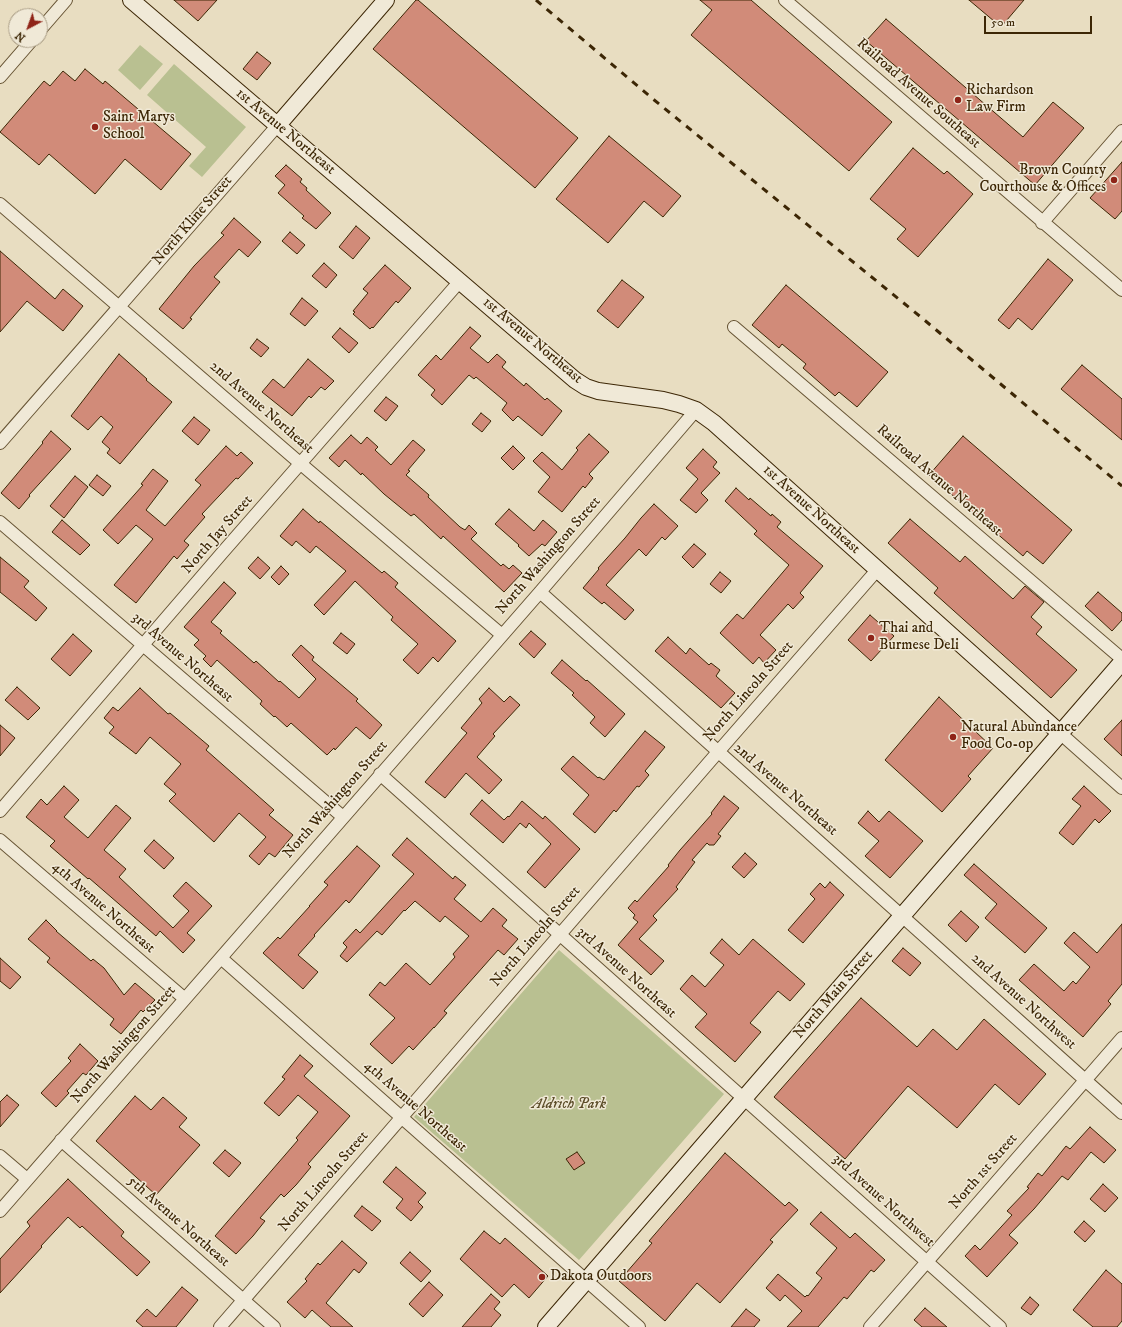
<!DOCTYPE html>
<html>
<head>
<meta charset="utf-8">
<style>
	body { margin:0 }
	#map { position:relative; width:1122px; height:1327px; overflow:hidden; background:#e8ddc1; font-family:"IM FELL DW Pica",serif }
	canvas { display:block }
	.north { position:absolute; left:8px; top:8px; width:40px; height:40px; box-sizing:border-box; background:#f0e9d7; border:1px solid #a89b83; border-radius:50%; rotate:221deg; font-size:11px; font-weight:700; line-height:16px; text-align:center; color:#3c2605 }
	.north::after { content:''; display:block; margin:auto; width:14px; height:18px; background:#8f2418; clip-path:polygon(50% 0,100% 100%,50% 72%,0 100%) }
	.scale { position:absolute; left:984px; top:16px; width:108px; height:18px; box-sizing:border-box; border:2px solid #3c2605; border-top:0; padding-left:5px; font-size:12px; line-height:14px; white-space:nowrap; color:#3c2605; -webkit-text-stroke:3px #f0e9d7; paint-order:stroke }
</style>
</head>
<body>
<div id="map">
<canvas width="1122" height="1327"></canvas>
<div class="north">N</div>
<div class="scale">50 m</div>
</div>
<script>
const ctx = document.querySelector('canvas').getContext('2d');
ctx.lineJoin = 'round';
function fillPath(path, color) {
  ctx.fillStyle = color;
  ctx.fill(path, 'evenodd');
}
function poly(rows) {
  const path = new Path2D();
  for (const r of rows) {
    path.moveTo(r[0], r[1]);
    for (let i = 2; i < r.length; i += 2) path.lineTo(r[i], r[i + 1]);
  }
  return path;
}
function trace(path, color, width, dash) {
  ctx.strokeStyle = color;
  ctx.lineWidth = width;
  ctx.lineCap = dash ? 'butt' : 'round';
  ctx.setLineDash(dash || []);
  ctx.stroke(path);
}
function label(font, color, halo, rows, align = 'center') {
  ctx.font = font + ' "IM FELL DW Pica",serif';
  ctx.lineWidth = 3;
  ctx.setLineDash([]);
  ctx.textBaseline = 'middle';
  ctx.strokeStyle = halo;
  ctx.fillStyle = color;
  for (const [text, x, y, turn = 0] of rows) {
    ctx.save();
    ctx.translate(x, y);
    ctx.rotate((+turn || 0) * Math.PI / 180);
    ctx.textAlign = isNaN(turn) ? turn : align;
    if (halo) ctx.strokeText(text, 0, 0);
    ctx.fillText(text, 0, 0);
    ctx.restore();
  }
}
const green = poly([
	[140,45,163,64,140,90,118,70],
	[174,64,246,127,202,177,189,166,206,147,147,95],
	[559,950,724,1094,579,1260,414,1117]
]);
const building = poly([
	[174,0,217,0,198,21,174,0],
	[416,0,418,0,578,138,535,188,373,49,416,0],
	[700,0,751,0,892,122,849,171,691,35,712,10,700,0],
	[969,0,1024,0,1001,27,969,0],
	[886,19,1023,137,1053,102,1084,128,1035,185,866,41,886,19],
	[257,52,271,63,257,80,243,69,257,52],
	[85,69,103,84,105,81,191,154,161,190,125,159,95,194,49,154,39,165,0,132,44,81,50,86,63,71,75,81,85,69],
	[609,136,681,196,663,217,644,201,608,243,556,199,609,136],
	[913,148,944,174,947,171,973,194,918,257,897,239,906,229,870,199,913,148],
	[1122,162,1122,211,1115,219,1090,198,1122,162],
	[286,165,302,179,300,182,307,188,306,190,331,213,316,229,302,218,304,216,278,193,285,185,275,176,286,165],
	[234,218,261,242,248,257,239,249,214,277,220,282,190,318,192,319,183,329,159,309,194,266,224,235,221,233,234,218],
	[356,226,370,238,353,259,339,247,356,226],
	[290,232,305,245,297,254,282,241,290,232],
	[0,251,55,299,63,289,83,306,63,331,27,301,0,332,0,251],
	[1048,259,1073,280,1032,330,1018,318,1009,329,998,320,1048,259],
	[324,263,337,275,326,288,312,276,324,263],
	[385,265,411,288,398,303,396,301,373,328,372,327,370,329,353,314,355,312,353,311,368,293,363,289,385,265],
	[622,280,644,297,618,328,597,311,622,280],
	[786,285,888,372,857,407,839,392,835,396,803,368,806,364,782,344,779,348,752,325,786,285],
	[302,298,318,311,305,326,290,314,302,298],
	[470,327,481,336,470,348,488,363,497,354,506,362,502,367,524,386,526,383,545,400,547,398,562,411,542,436,518,416,513,421,502,410,507,403,476,377,474,379,469,375,442,405,431,395,435,390,418,375,436,355,441,360,470,327],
	[340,328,358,343,349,353,332,337,340,328],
	[257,339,269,348,261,357,250,348,257,339],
	[119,354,147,379,146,380,172,402,120,464,107,453,110,449,102,442,113,427,101,416,88,430,71,416,119,354],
	[308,359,334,381,325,390,321,387,311,398,309,396,292,416,262,392,273,379,284,388,308,359],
	[1082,365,1122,399,1122,440,1061,389,1082,365],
	[386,397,398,406,386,421,374,411,386,397],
	[481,413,491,421,482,432,472,424,481,413],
	[194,417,210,430,198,445,182,431,194,417],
	[51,431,71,449,29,495,30,496,19,509,1,493,43,443,42,442,51,431],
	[589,434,609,452,589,474,593,478,585,488,583,486,562,512,538,492,550,477,533,461,542,452,562,470,578,450,576,448,589,434],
	[351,435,361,444,367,437,378,447,375,450,391,465,413,440,425,450,408,470,410,471,406,475,429,495,428,497,460,527,465,530,469,525,477,533,471,539,501,566,503,564,509,569,513,565,522,573,504,592,443,536,441,539,414,514,411,516,384,494,362,473,361,475,345,460,339,467,329,458,351,435],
	[963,436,1072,530,1043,564,1027,551,1023,556,929,475,963,436],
	[226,446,237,456,241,452,253,463,238,479,236,478,202,514,205,517,184,541,189,545,177,559,174,556,136,603,114,585,153,539,136,525,118,544,103,530,143,485,141,484,153,469,168,481,146,510,165,526,201,485,195,480,226,446],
	[513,446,525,458,513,470,501,458,513,446],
	[703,449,717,462,713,467,720,473,701,493,708,500,696,513,680,500,698,479,686,468,703,449],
	[97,475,111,486,103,496,89,485,97,475],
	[75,476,88,487,64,518,50,506,75,476],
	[736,488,749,500,750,498,771,516,772,514,781,522,777,527,823,566,800,593,804,597,793,609,788,604,760,635,776,650,764,663,759,657,753,664,720,633,737,614,743,619,789,565,754,534,757,531,725,501,736,488],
	[654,504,678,526,665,540,662,537,646,556,639,549,606,585,634,610,625,620,604,602,602,604,583,588,599,569,598,568,625,538,641,518,654,504],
	[303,509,319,523,320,521,382,573,384,571,398,583,395,587,456,641,438,662,433,657,418,674,403,660,418,644,391,620,393,617,355,581,324,615,314,605,346,571,316,546,310,553,296,541,292,546,280,536,303,509],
	[509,509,534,531,543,520,557,532,545,546,542,544,529,556,518,546,519,545,495,524,509,509],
	[910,519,960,562,965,556,1013,599,1025,586,1044,602,1031,617,1042,627,1036,634,1077,670,1051,698,934,593,938,588,888,543,910,519],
	[62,520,90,545,80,555,52,532,62,520],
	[694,544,706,554,693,568,682,557,694,544],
	[0,557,29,581,24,587,47,608,36,621,0,592,0,557],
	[258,557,270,568,260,579,248,568,258,557],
	[281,566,289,574,279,585,271,577,281,566],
	[720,572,731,581,721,593,710,584,720,572],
	[224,582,236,593,211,622,222,631,220,633,254,663,256,661,279,682,280,681,299,698,316,679,292,655,301,645,314,657,312,660,358,699,356,701,382,725,370,739,356,727,335,750,334,748,327,755,291,723,287,727,275,716,274,717,260,704,262,701,217,660,211,667,203,659,206,656,194,645,199,640,184,627,224,582],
	[1098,592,1122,613,1122,620,1112,631,1085,606,1098,592],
	[870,615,894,636,871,661,848,640,870,615],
	[531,631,546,644,534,658,519,644,531,631],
	[341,633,355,644,347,654,333,643,341,633],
	[73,634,92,651,70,676,51,659,73,634],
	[668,637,686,654,690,648,709,665,711,663,720,670,716,676,735,693,721,708,655,651,668,637],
	[562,660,586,681,587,680,625,714,605,737,590,723,595,717,572,695,574,693,551,673,562,660],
	[17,687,40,708,28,720,5,700,17,687],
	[140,688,168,714,170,713,209,746,206,750,274,810,269,815,293,835,275,857,269,853,259,865,249,856,266,837,239,813,214,842,169,801,176,794,164,784,181,764,150,737,136,754,109,733,114,727,104,718,113,707,118,711,140,688],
	[489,688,504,702,510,696,520,705,493,734,495,736,477,757,502,780,489,794,466,773,445,798,425,782,467,733,461,728,482,703,479,699,489,688],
	[939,697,993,748,968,776,971,779,942,812,885,760,939,697],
	[1122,720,1122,756,1104,739,1122,720],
	[0,725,15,738,0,756,0,725],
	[645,731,665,747,645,771,649,775,639,787,637,786,616,812,614,810,595,833,573,814,589,795,561,769,573,756,598,778,599,777,604,780,645,731],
	[64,786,79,800,64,817,88,838,116,805,131,818,104,850,126,869,119,877,173,928,189,911,173,896,186,882,212,906,187,933,195,940,183,953,160,931,156,936,89,878,88,879,50,846,55,841,26,817,41,799,47,805,64,786],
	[1084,786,1111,811,1099,823,1095,819,1073,845,1059,833,1081,806,1072,799,1084,786],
	[724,796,739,808,718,834,721,836,714,845,709,845,707,843,692,860,695,862,676,887,678,889,653,916,657,920,639,939,664,961,651,975,618,945,638,922,633,918,635,915,628,908,635,900,637,902,669,866,668,865,680,850,712,814,711,813,724,796],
	[482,800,504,820,508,816,509,817,522,801,543,819,545,816,580,849,545,888,527,872,551,844,529,823,526,828,520,823,503,843,470,814,482,800],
	[868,811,879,822,889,811,923,841,890,878,865,856,879,841,858,823,868,811],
	[407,838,453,879,455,876,466,885,454,899,481,922,493,908,507,920,502,926,518,939,504,955,498,950,444,1011,447,1013,434,1028,434,1027,413,1050,409,1046,392,1064,370,1044,395,1018,369,995,380,982,385,986,406,963,430,985,455,957,453,954,469,936,445,916,440,922,415,901,405,911,404,910,382,935,377,931,347,962,340,956,347,947,343,943,356,929,360,933,414,874,392,855,407,838],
	[154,840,174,858,164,869,144,851,154,840],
	[357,846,380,866,349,903,346,900,314,935,315,936,298,955,318,972,303,989,263,953,278,937,280,939,310,906,309,906,328,885,324,882,357,846],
	[745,853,757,864,744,878,732,867,745,853],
	[974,864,1047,928,1025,953,985,918,997,904,964,875,974,864],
	[830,882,844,895,803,943,788,930,815,899,810,894,820,883,825,888,830,882],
	[961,911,979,927,966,942,948,925,961,911],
	[46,920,57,931,56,931,91,961,93,959,104,968,124,995,135,983,155,1000,143,1012,141,1010,121,1034,110,1025,114,1019,47,962,50,958,28,939,46,920],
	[1122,924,1122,984,1108,1001,1111,1004,1083,1037,1019,980,1034,964,1064,991,1073,981,1076,984,1090,967,1064,943,1074,932,1097,953,1122,924],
	[722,939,739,955,753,939,805,984,790,1001,778,991,750,1023,761,1032,735,1062,695,1027,707,1014,680,989,692,975,705,987,724,965,710,953,722,939],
	[903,948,921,963,910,976,892,961,903,948],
	[0,958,21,977,10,989,0,981,0,958],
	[861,998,917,1047,933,1029,957,1050,984,1019,1046,1074,1019,1105,995,1084,957,1128,908,1086,845,1159,774,1097,861,998],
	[80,1044,98,1061,86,1075,83,1073,67,1091,69,1093,56,1107,41,1093,71,1061,68,1058,80,1044],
	[300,1055,313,1066,304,1076,350,1116,308,1164,311,1167,296,1185,284,1197,281,1194,260,1218,265,1221,253,1236,236,1254,215,1236,298,1140,296,1138,318,1112,298,1095,279,1116,264,1103,285,1079,282,1077,300,1055],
	[7,1095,19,1105,0,1127,0,1102,7,1095],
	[135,1096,151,1110,163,1097,187,1118,179,1127,200,1145,156,1195,96,1141,135,1096],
	[1090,1127,1116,1150,1104,1163,1091,1152,1068,1180,1062,1176,1034,1209,1009,1235,1018,1243,987,1277,965,1256,975,1245,980,1250,1012,1215,1007,1211,1029,1188,1027,1187,1038,1173,1042,1176,1066,1146,1070,1149,1090,1127],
	[225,1150,241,1163,229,1177,213,1163,225,1150],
	[577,1152,585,1163,574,1170,566,1159,577,1152],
	[725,1153,785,1206,789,1202,798,1210,770,1240,773,1242,720,1303,697,1283,665,1321,619,1281,652,1243,649,1241,725,1153],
	[396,1167,426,1193,418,1202,423,1207,411,1221,396,1208,403,1199,383,1182,396,1167],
	[68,1179,124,1232,121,1236,150,1262,137,1276,82,1226,80,1228,68,1217,41,1246,42,1247,0,1293,0,1259,30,1226,27,1222,68,1179],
	[1103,1184,1118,1198,1105,1212,1090,1199,1103,1184],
	[362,1206,381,1221,372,1231,354,1216,362,1206],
	[821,1212,850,1238,855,1233,885,1260,874,1272,871,1270,847,1299,844,1297,818,1327,787,1327,802,1311,785,1295,780,1301,766,1288,778,1274,805,1297,807,1295,808,1296,822,1278,816,1273,837,1248,810,1224,821,1212],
	[1084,1221,1095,1231,1085,1242,1074,1232,1084,1221],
	[484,1231,500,1244,505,1238,548,1276,529,1298,514,1284,502,1297,460,1259,484,1231],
	[342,1241,367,1263,359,1273,354,1269,326,1303,353,1327,331,1327,312,1310,305,1318,287,1302,307,1281,305,1279,318,1263,320,1265,342,1241],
	[410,1252,431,1271,421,1282,400,1263,410,1252],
	[1106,1270,1122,1284,1122,1321,1117,1327,1093,1327,1073,1310,1106,1270],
	[429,1282,443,1295,423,1317,409,1304,429,1282],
	[182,1287,198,1300,176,1327,143,1327,136,1321,147,1309,156,1317,182,1287],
	[491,1294,500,1302,494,1309,501,1315,491,1327,462,1327,491,1294],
	[1030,1297,1039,1305,1031,1315,1021,1308,1030,1297],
	[925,1308,947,1327,922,1327,914,1320,925,1308],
	[746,1309,760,1320,754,1327,731,1327,746,1309]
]);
const street = poly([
	[785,0,1122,290],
	[40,30,66,0],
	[0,77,32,40],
	[0,204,301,464,502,635],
	[1042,223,1122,131],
	[734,327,1122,659],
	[0,443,277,126],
	[0,522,343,817],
	[540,592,1122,1113],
	[1060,733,1122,788],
	[380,774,1000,1327],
	[0,811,222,553,460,281],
	[0,840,185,999],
	[221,958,639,1327],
	[61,1140,274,1327],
	[0,1156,27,1179],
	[0,1211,540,592,696,410],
	[220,1327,718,752,878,569],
	[870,1327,1122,1038]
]);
const secondary = poly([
	[131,0,575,380,586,387,598,391,663,400,679,404,696,410,714,423,1060,733],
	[277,126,386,0],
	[546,1327,1122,662]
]);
const rail = poly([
	[536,0,653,99,922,318,1122,486]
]);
const markers = [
	[958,100,4,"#8f2418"],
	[95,127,4,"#8f2418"],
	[1114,180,4,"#8f2418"],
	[871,638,4,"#8f2418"],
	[953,737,4,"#8f2418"],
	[542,1277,4,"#8f2418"]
];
const poiNames = [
	["Richardson",966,91],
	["Law Firm",966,108],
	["Saint Marys",103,118],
	["School",103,135],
	["Brown County",1106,171,"right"],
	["Courthouse & Offices",1106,188,"right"],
	["Thai and",879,629],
	["Burmese Deli",879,646],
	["Natural Abundance",961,728],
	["Food Co-op",961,745],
	["Dakota Outdoors",550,1277]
];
const streetNames = [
	["Railroad Avenue Southeast",918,94,41],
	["1st Avenue Northeast",285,132,40],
	["North Kline Street",193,221,-49],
	["1st Avenue Northeast",532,341,40],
	["2nd Avenue Northeast",261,408,41],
	["Railroad Avenue Northeast",939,481,41],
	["1st Avenue Northeast",811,510,42],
	["North Jay Street",218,535,-49],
	["North Washington Street",549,556,-49],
	["3rd Avenue Northeast",182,658,41],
	["North Lincoln Street",749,692,-49],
	["2nd Avenue Northeast",785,790,41],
	["North Washington Street",336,800,-49],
	["4th Avenue Northeast",103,908,41],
	["North Lincoln Street",536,937,-49],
	["3rd Avenue Northeast",626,973,42],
	["North Main Street",834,995,-49],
	["2nd Avenue Northwest",1023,1002,42],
	["North Washington Street",124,1045,-49],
	["4th Avenue Northeast",415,1107,41],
	["North 1st Street",984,1172,-49],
	["North Lincoln Street",324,1182,-49],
	["3rd Avenue Northwest",883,1201,42],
	["5th Avenue Northeast",178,1222,41]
];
const parkNames = [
	["Aldrich Park",569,1105]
];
fillPath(green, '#b9c091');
fillPath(building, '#d18b79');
trace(building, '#3c2605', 1);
trace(street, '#675434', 14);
trace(secondary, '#3c2605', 18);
trace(street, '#f0e9d7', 12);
trace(secondary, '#f0e9d7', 16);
trace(rail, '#3c2605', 3, [7, 7]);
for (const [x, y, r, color] of markers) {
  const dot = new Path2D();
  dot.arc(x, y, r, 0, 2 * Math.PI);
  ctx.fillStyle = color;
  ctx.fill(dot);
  trace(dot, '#f0e9d7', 1.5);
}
label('15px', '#3c2605', '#f0e9d7', poiNames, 'left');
label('15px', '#3c2605', '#f0e9d7', streetNames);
label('italic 15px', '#5b4c28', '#f0e9d7', parkNames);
</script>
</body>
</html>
